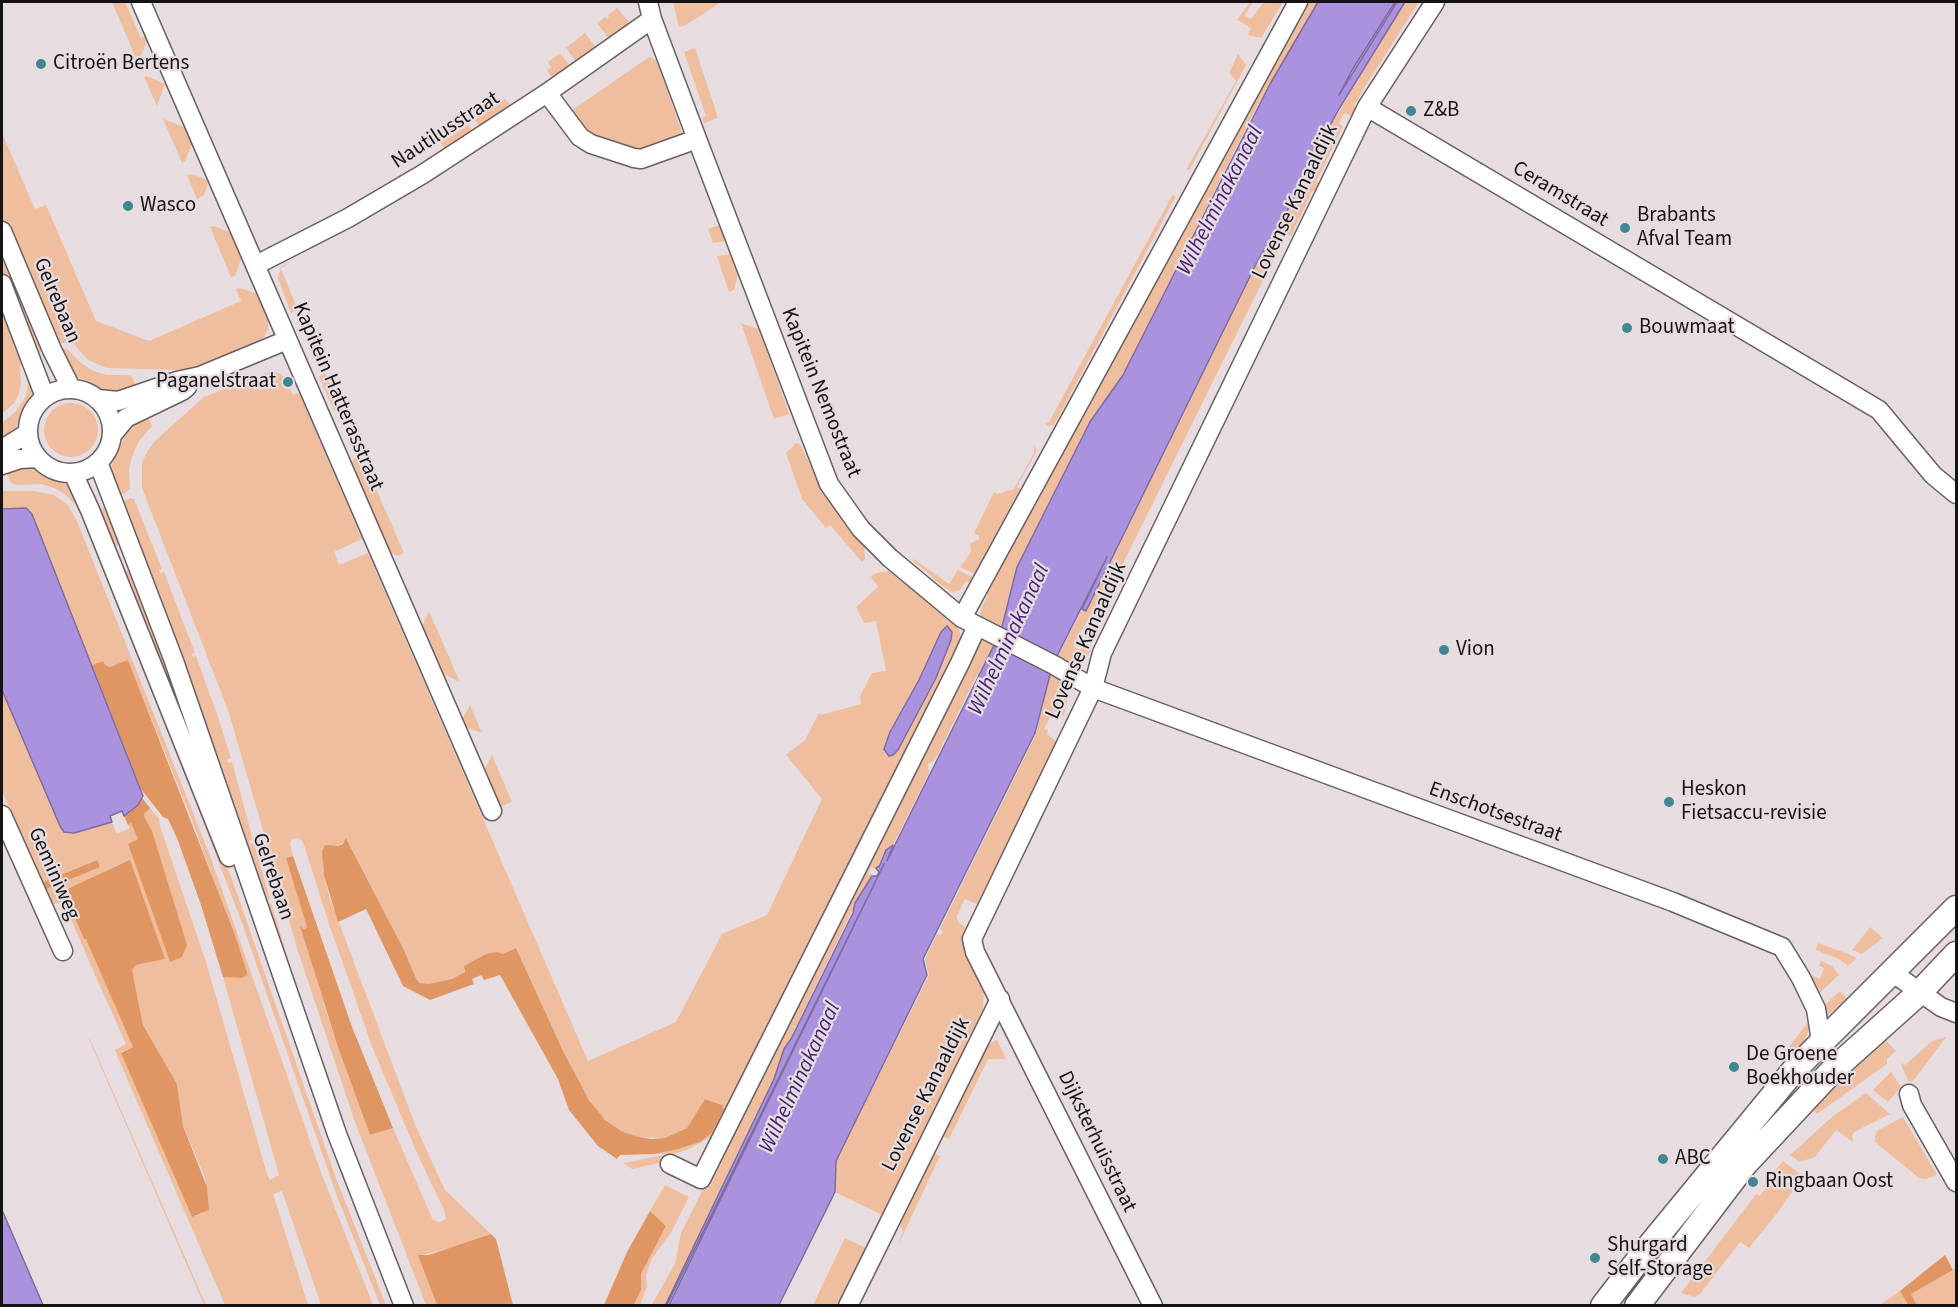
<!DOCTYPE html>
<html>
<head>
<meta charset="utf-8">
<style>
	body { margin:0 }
	#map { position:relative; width:1958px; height:1307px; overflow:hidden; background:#e7dde0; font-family:"Source Sans 3",sans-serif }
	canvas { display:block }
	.frame { position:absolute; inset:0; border:3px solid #161314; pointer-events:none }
</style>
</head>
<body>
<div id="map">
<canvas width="1958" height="1307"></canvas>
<div class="frame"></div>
</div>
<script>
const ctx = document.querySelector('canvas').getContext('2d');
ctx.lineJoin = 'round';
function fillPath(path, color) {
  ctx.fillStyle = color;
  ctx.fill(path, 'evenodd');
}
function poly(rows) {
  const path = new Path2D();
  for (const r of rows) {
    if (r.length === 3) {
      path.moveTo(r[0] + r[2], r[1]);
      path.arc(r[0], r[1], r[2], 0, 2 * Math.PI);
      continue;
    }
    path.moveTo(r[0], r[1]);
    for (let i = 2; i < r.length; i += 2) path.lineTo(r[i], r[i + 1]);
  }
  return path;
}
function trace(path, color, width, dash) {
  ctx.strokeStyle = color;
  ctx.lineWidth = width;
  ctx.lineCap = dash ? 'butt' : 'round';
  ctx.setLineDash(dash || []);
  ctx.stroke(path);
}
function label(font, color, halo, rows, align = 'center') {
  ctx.font = font + ' "Source Sans 3",sans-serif';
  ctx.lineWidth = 4.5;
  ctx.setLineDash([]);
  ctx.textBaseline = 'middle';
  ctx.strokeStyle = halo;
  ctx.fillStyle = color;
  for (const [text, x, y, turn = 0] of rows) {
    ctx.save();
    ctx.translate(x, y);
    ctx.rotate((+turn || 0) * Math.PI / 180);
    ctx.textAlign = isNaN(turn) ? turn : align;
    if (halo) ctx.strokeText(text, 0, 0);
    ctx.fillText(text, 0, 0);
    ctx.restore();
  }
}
const green = poly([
	[112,2,125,2,141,38,147,36,148,39,138,63],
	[673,2,721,2,686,25,679,27],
	[1250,2,1253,2,1244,16,1251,19,1264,2,1283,2,1261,38,1248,35,1251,28,1237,20],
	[1304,2,1318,2,1253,114,1123,375,1044,513,1017,568,1001,631,980,621,981,609,988,595,985,593],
	[1405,2,1419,2,1364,88,1354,106,1357,108,1353,116,1344,113,1339,124,1343,126,1316,182,1320,184,1316,192,1312,191,1291,236,1286,234,1094,622,1088,619,1073,646,1080,650,1082,646,1091,650,1089,654,1077,663,1068,664,1061,662,1063,658,1060,660,1057,658,1082,610,1086,610,1259,258,1280,226,1286,213,1291,214,1287,212,1333,122],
	[617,8,629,22,626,29,610,40,597,23,605,17,607,19,609,17,608,15],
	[585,33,597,49,577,63,566,48],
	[695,48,718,118,704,123,702,118,706,116,684,52],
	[560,53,571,67,553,79,547,71,551,67,548,62],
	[1238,54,1246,65,1190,169,1186,170,1236,81,1229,73],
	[649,57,656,60,659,67,683,136,638,152,587,134,571,111],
	[146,76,165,84,157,106,144,77],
	[505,99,513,107,482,129,475,120],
	[163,119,187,128,193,142,185,161,182,163],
	[468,125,474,134,448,152,441,143],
	[2,133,35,209,46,205,96,321,149,341,241,301,236,289,240,288,258,294,268,320,268,329,264,337,253,345,187,370,107,368,88,360,71,341,55,345,2,218],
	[193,174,209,181,204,195,197,199,187,175],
	[1173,194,1175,198,1054,425,1048,426,1046,424,1049,422],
	[722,224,728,241,713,243,708,229],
	[214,226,232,233,242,257,235,276,231,277,210,227],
	[2,246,45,350,35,354,2,270],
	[732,254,739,271,734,290,729,292,717,256],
	[290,261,281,269,298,310,291,313,278,278,281,267],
	[2,298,22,361,20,367,21,384,19,394,14,403,2,414],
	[741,323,759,329,789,414,774,419],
	[64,349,67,349,81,363,93,371,107,375,131,375,138,389,123,394,108,392,79,378,75,376,58,351],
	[26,371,33,390,32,394,16,428,2,442,2,423,16,411,26,396,28,385],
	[272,371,279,373,285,378,293,395,299,393,362,539,334,552,339,565,368,553,588,1061,676,1022,722,934,767,915,822,799,786,755,805,740,819,713,821,715,861,704,860,696,872,673,886,671,876,621,864,623,856,607,878,587,871,577,876,573,889,571,949,618,958,627,961,637,960,648,718,1133,687,1150,673,1154,654,1154,678,1149,707,1138,724,1113,722,1105,705,1099,687,1128,665,1138,638,1137,618,1130,601,1116,583,1090,564,1053,516,948,503,954,490,953,486,954,464,966,465,972,452,979,429,984,421,983,416,978,404,950,347,839,340,845,323,848,323,868,329,896,416,1127,445,1190,491,1234,458,1246,419,1256,437,1305,426,1305,355,1122,297,948,229,713,142,488,142,462,148,450,156,440,204,397],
	[941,632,952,634,945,656,903,741,897,752,889,756,885,749,887,740,919,680],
	[298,838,302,841,304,845,329,924,373,1049,416,1151,444,1210,446,1219,440,1222,435,1221,432,1218,393,1128,370,1135,359,1105,328,1017,301,927,306,929,307,925,286,858,293,856,290,843,292,839],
	[325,373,341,408,334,411,319,376],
	[71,430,27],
	[148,415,152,426,139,441,133,454,129,469,130,488,127,492,116,497,110,470,112,464,128,430],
	[796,443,800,444,814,473,839,515,864,546,865,559,862,562,830,525,826,528,802,499,786,453],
	[1034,446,1037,450,1017,487,1020,489,975,574,960,567,971,552,970,544,979,539,979,536,974,533,994,492,997,494,1014,489,1034,453],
	[361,454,404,553,398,556,390,552,351,465,356,456],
	[24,467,34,469,68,485,72,489,79,509,66,495,54,488,41,484,16,485,11,483,6,471],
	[2,491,33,491,54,495,68,505,77,521,209,853,322,1175,373,1305,321,1305,282,1191,273,1194,308,1305,225,1305,116,1053,115,1050,126,1044,99,984,63,901,51,905,44,890,99,867,97,860,41,883,2,791,2,690,62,829,74,833,112,822,117,834,130,828,128,825,131,823,138,839,128,844,170,962,156,845,144,814,150,808,159,819,160,826,206,962,267,1174,270,1180,279,1175,223,977,241,978,248,974,192,820,128,661,110,667,105,665,103,661,92,665,32,514,26,508,2,509],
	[63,891,165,959,136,965,132,970,143,1025,177,1084,183,1126,205,1177,209,1209,201,1214,192,1217,121,1052,133,1047,86,938,84,939],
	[131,498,134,499,162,569,159,570,160,573,164,572,195,653,192,654,193,657,196,656,218,717,231,758,227,760,228,763,232,762,253,840,249,841,250,844,254,843,270,899,266,901,267,904,271,903,292,972,289,973,289,976,293,975,316,1044,311,1046,118,503],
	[108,506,123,543,112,547,97,511],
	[914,559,949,584,958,570,973,577,970,583,966,581,960,590,952,592,934,580,934,578,913,561],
	[133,568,188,729,186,729,122,572],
	[429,611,459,680,458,681,442,673,422,627],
	[981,638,995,643,979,675,977,675,935,760,928,764,929,773,893,845,886,850,876,870,871,867,868,874,873,875,855,903,853,912,849,911,851,913,796,1027,791,1025,796,1029,782,1053,774,1079,677,1280,673,1291,665,1305,651,1306,675,1264,681,1233],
	[1051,671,1064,679,1069,692,1064,716,1053,711,1044,729,1048,731,1047,734,1057,742,977,904,965,899,957,916,958,922,966,928,964,939,964,948,984,989,983,1009,882,1215,835,1192,836,1161,929,975,925,959,937,934,941,935,943,931,940,929,1036,734],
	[470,705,482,733,465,727,462,720],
	[170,721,233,882,337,1181,386,1305,380,1305,337,1196,241,920,165,723],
	[492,755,512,802,500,807,484,771],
	[1870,927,1883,938,1862,954,1852,950],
	[1818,943,1848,954,1857,958,1848,966,1839,959,1816,950],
	[1821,961,1832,966,1839,975,1816,996,1807,974,1820,979,1824,968,1819,966],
	[1840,991,1849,1001,1844,1001,1826,1017,1824,1006],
	[1810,1020,1807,1036,1799,1051,1796,1055,1790,1056,1784,1062,1780,1058],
	[1946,1037,1914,1080,1909,1082,1901,1065,1903,1063,1905,1065,1932,1041],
	[89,1039,90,1039,206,1305,204,1305],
	[1885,1039,1896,1051,1887,1059,1887,1064,1817,1114,1812,1108],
	[997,1040,1006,1059,988,1059,949,1139,942,1135,987,1045],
	[1891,1072,1901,1087,1888,1102,1873,1090],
	[1866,1093,1890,1114,1854,1132,1852,1136,1853,1142,1836,1130,1815,1157,1800,1162,1790,1155,1833,1116],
	[1903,1117,1937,1175,1926,1179,1919,1178,1875,1142,1875,1136,1877,1131],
	[934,1153,940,1156,900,1241,899,1241,903,1232,899,1222],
	[665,1155,662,1162,632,1169,623,1163],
	[1783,1161,1803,1176,1778,1212,1749,1248,1740,1242,1700,1294,1694,1297,1681,1293,1756,1194,1760,1196,1765,1189,1763,1186],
	[665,1185,689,1197,672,1231,651,1260,646,1275,647,1287,640,1305,634,1306,641,1290,641,1274,666,1226,650,1211],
	[845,1238,866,1248,837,1305,813,1305],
	[1956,1268,1956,1305,1917,1305,1911,1294],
	[1900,1291,1908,1305,1878,1306]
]);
const forest = poly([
	[128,660,235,935,248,975,241,978,223,977,201,905,177,838,168,819,163,817,141,789,92,665,103,661,105,665,110,667],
	[142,798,150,808,144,814,145,818,152,831,187,945,182,957,170,962,128,844,138,839,131,823,128,825,124,816,138,805],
	[346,838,404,950,416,978,420,983,429,984,452,979,465,972,464,966,486,954,496,952,503,954,516,948,564,1053,589,1100,605,1120,621,1131,635,1136,651,1139,665,1138,687,1128,705,1099,722,1105,724,1110,711,1134,700,1142,678,1149,654,1154,620,1155,617,1159,598,1146,569,1110,558,1079,500,975,484,980,481,975,472,979,474,984,430,1000,403,986,366,909,338,922,324,875,322,851,325,845,338,846,343,844],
	[293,856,352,1027,393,1128,370,1135,338,1047,300,926,304,929,307,927,286,858],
	[97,860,100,867,44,890,41,883],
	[130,860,165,959,136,965,132,970,143,1025,177,1084,183,1126,207,1187,209,1210,192,1217,121,1053,133,1047,86,939,84,939,63,891],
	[650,1211,666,1226,641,1274,641,1290,634,1305,604,1305,627,1252],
	[491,1234,496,1239,513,1305,437,1305,418,1255,429,1255],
	[1945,1255,1953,1270,1911,1294,1917,1305,1908,1305,1900,1291]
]);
const water = poly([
	[1318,2,1395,2,1351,72,1339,95,1397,2,1405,2,1339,109,1309,165,1280,226,1259,258,1086,611,1082,609,1107,557,1056,658,1051,671,1035,733,923,959,927,975,836,1161,835,1192,779,1305,669,1305,884,864,667,1305,665,1306,774,1079,784,1049,791,1039,853,913,855,903,872,876,877,876,879,872,876,868,879,866,879,867,886,850,893,845,887,861,1001,631,1017,567,1090,422,1123,375,1270,84,1318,2],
	[26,508,32,514,143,796,138,805,124,816,122,811,110,816,112,822,74,833,64,832,60,826,2,690,2,509,26,508],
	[947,626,952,632,951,640,936,678,898,750,893,755,889,756,884,749,890,732,919,680,941,632,947,626],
	[2,1210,43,1305,2,1305,2,1210]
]);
const minor = poly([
	[141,2,492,811],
	[648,2,652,19,697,139,829,484,861,529,890,558,962,618,1054,665,1093,688,1673,902,1782,947,1801,978,1816,1009,1821,1041],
	[547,93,580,137,591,144,634,158,641,159,697,139],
	[1367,107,1879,410,1933,475,1956,494],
	[2,231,52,350,71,388],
	[256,265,348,218,423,174,547,93,652,19],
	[2,284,45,397],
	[70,431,42],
	[98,399,118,401,177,381,200,376,287,340],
	[112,435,126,418,182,391,187,387],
	[2,449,28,433],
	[98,462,174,661,337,1134,404,1306],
	[2,465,20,459,38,458],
	[73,473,90,510,229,857],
	[962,618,1298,2],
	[2,815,63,951],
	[1893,973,1941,1007,1956,1013],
	[1909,1094,1912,1105,1956,1182],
	[670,1164,701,1179,960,663,977,626],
	[848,1306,1000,999],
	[1153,1306,975,952,972,939,1093,688,1102,653,1367,107,1435,2]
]);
const major = poly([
	[1603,1306,1646,1250,1794,1070,1956,908],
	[1637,1306,1745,1164,1832,1071,1920,992,1956,954]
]);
const markers = [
	[41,64,6,"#418692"],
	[1411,111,6,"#418692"],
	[128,206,6,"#418692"],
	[1625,228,6,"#418692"],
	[1627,328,6,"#418692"],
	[288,382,6,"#418692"],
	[1444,650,6,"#418692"],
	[1669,802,6,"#418692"],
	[1734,1067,6,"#418692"],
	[1663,1159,6,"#418692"],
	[1753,1182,6,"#418692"],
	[1595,1258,6,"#418692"]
];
const poiNames = [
	["Citroën Bertens",53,64],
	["Z&B",1423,111],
	["Wasco",140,206],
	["Brabants",1637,216],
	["Afval Team",1637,240],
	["Bouwmaat",1639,328],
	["Paganelstraat",276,382,"right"],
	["Vion",1456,650],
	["Heskon",1681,790],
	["Fietsaccu-revisie",1681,814],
	["De Groene",1746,1055],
	["Boekhouder",1746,1079],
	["ABC",1675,1159],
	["Ringbaan Oost",1765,1182],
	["Shurgard",1607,1246],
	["Self-Storage",1607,1270]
];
const streetNames = [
	["Nautilusstraat",446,131,-33],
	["Ceramstraat",1560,195,31],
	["Lovense Kanaaldijk",1296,202,-64],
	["Gelrebaan",56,301,67],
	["Kapitein Nemostraat",820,393,68],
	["Kapitein Hatterasstraat",337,397,67],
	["Lovense Kanaaldijk",1087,641,-66],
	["Enschotsestraat",1495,813,20],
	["Geminiweg",53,874,66],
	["Gelrebaan",272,877,71],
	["Lovense Kanaaldijk",927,1095,-63],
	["Dijksterhuisstraat",1096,1142,64]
];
const waterNames = [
	["Wilhelminakanaal",1221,201,-63],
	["Wilhelminakanaal",1010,640,-65],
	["Wilhelminakanaal",801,1078,-65]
];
fillPath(green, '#efbe9e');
fillPath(forest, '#e09662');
fillPath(water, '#aa92de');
trace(water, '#7e6ca1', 1.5);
trace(minor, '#685f62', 21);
trace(major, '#685f62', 27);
trace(minor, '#fff', 18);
trace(major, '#fff', 24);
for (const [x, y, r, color] of markers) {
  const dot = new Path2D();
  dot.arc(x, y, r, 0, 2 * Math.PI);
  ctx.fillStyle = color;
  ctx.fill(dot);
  trace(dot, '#e7dde0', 2);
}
label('21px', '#161314', '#e7dde0', poiNames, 'left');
label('21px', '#161314', '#e7dde0', streetNames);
label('italic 22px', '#441e76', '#e7dde0', waterNames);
</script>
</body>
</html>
